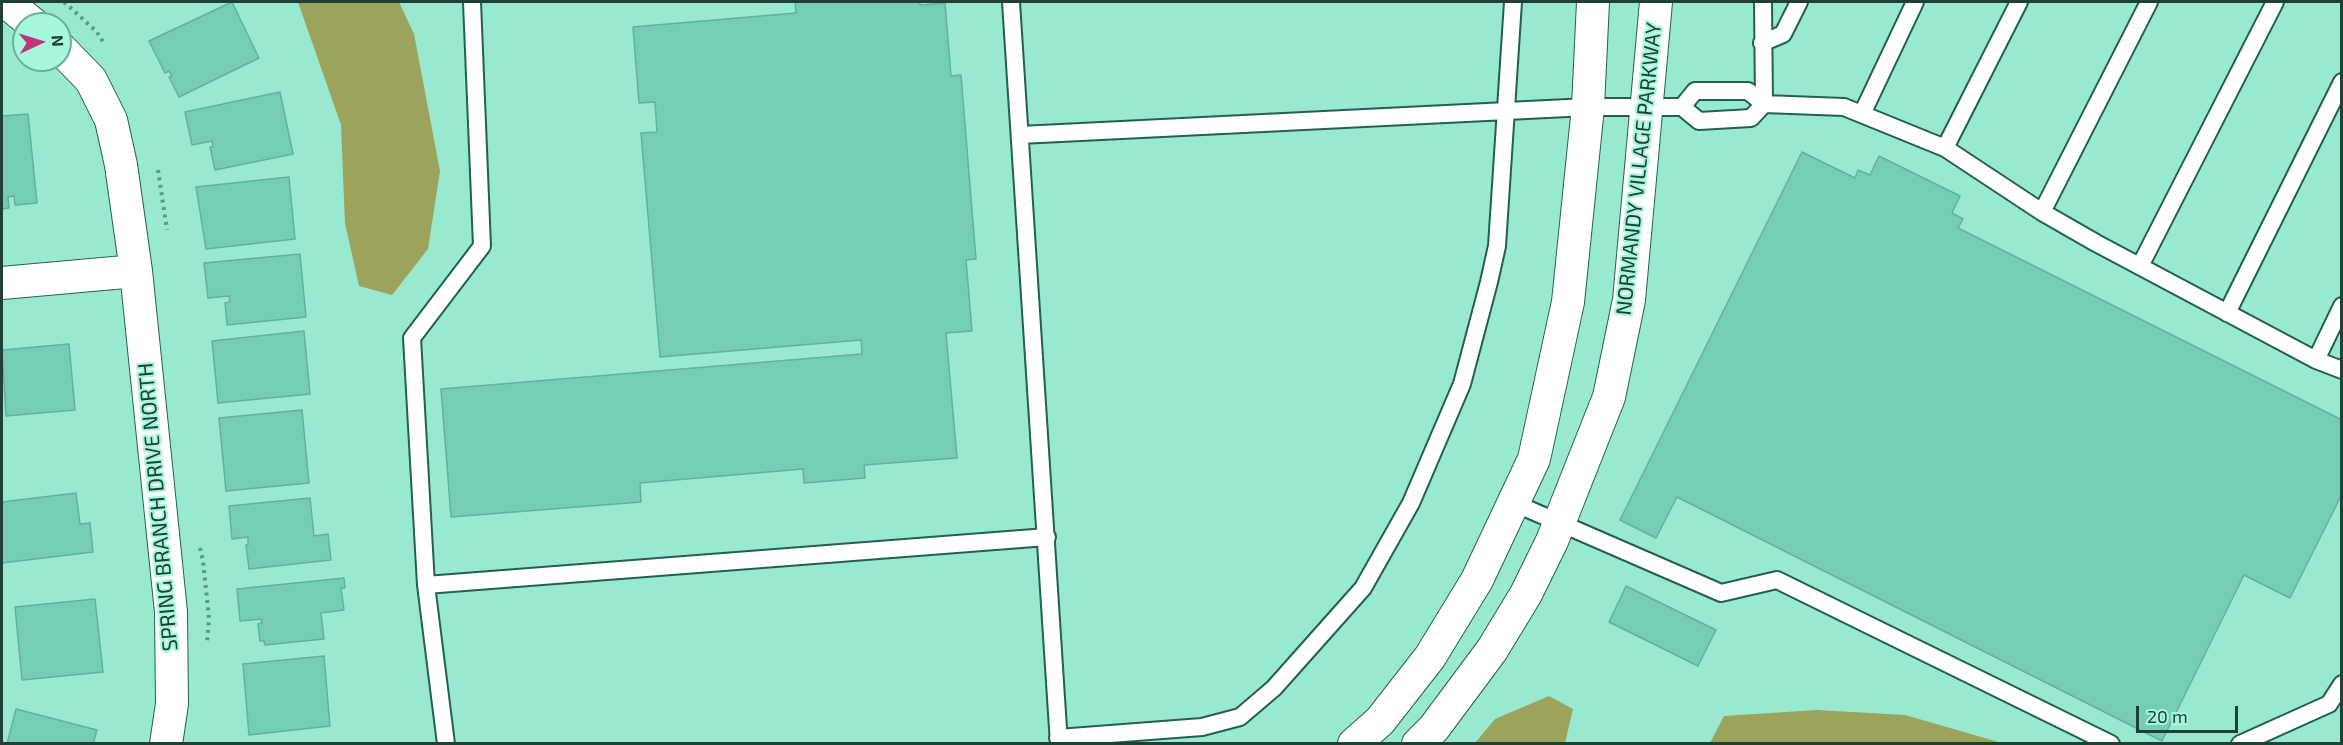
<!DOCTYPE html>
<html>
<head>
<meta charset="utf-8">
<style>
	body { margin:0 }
	#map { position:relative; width:2343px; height:745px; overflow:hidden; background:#99e9d1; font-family:"Exo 2",sans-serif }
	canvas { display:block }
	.frame { position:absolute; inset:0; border:3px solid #1e4037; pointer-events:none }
	.north { position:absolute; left:12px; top:12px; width:60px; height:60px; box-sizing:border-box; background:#a6f7de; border:2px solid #70ae9b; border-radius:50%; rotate:86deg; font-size:16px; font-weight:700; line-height:24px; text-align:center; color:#1e4037 }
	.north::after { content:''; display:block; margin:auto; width:21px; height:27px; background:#bb367a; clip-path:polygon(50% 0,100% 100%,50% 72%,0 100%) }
	.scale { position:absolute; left:2136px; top:706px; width:102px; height:27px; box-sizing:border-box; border:3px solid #1e4037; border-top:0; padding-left:8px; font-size:18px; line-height:21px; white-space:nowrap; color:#1e4037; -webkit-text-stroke:4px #a6f7de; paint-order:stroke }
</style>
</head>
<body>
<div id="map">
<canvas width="2343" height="745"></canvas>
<div class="frame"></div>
<div class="north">N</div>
<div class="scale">20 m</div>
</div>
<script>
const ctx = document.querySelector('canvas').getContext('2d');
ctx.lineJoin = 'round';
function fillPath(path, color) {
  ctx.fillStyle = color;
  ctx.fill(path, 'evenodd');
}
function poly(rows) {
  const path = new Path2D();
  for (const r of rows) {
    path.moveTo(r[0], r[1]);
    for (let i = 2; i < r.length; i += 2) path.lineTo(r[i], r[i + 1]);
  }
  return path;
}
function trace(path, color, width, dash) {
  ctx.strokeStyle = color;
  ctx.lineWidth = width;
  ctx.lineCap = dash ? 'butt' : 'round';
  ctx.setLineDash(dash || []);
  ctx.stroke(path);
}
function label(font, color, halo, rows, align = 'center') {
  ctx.font = font + ' "Exo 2",sans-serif';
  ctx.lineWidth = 4.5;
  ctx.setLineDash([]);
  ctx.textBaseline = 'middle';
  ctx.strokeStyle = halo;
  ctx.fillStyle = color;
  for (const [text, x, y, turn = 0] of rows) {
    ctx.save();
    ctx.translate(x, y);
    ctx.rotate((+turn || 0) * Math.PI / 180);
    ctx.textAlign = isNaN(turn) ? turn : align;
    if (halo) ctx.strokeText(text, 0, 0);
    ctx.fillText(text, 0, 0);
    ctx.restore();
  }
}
const forest = poly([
	[298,2,399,2,414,34,440,171,428,249,392,295,359,286,345,223,341,125],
	[1549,696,1573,709,1565,743,1475,743,1495,719],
	[1817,710,1905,715,2002,743,1710,743,1724,716]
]);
const building = poly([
	[232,2,259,58,179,97,169,77,172,76,169,71,165,73,149,41,232,2],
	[795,2,920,2,920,5,945,3,951,76,961,75,976,259,966,260,972,331,946,333,957,458,864,465,865,478,804,483,803,469,640,483,641,502,451,517,441,389,862,354,861,340,660,357,641,133,657,132,655,102,639,103,633,27,796,13,795,2],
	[280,92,293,154,215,170,210,147,213,147,212,141,192,145,185,112,280,92],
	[28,114,37,203,15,205,14,196,8,197,9,208,2,209,2,116,28,114],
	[1802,152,1855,178,1858,170,1870,175,1879,156,1960,196,1952,213,1963,219,1958,228,2342,420,2342,494,2290,598,2244,575,2162,741,1677,497,1656,538,1620,520,1802,152],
	[289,177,295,239,206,249,196,187,289,177],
	[300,254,306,317,227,325,225,303,230,302,229,296,208,298,204,263,300,254],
	[304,331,310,394,218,403,212,341,304,331],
	[69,344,75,410,6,416,2,350,69,344],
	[302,410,309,483,226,491,219,418,302,410],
	[76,493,80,524,90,523,93,552,2,563,2,502,76,493],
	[310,498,314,536,328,534,331,560,249,569,246,545,248,545,248,537,232,539,229,506,310,498],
	[344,578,345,588,341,588,344,610,321,613,324,639,265,645,264,641,260,641,258,624,262,623,261,619,240,621,237,589,344,578],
	[1626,586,1716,630,1698,666,1609,622,1626,586],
	[95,599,103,672,22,680,15,607,95,599],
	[324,656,330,726,249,735,243,664,324,656],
	[16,709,97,730,93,744,7,744,16,709]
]);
const path = poly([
	[64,2,96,31,104,43],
	[158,170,167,230],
	[200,548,203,561,209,618,207,644]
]);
const service = poly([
	[1011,2,1059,744],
	[1763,2,1764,104,1844,107,1945,148,2042,212,2096,243,2316,360,2342,370],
	[1762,43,1783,34,1799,2],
	[1862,114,1915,2],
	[1020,135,1588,107,1682,107,1699,121,1751,118,1764,104,1748,91,1695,91,1682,107],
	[1945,148,2019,2],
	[2042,212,2149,2],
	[2140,266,2275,2],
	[2227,313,2342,82],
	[2316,360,2342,306],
	[1514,503,1721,593,1777,580,2111,744],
	[426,585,412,338,482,246,472,2],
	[1058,738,1202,727,1240,717,1274,688,1363,588,1411,503,1462,384,1489,282,1497,246,1513,2],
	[446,744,426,585,1047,537],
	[2240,744,2329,704,2342,684]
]);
const minor = poly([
	[6,2,33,24],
	[60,48,91,80,111,120,121,165,136,271,171,612,172,704,166,744],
	[2,283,136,271],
	[1354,744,1380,721,1430,657,1477,580,1534,459,1568,302,1588,107,1593,2],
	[1418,744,1434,728,1492,650,1526,594,1552,541,1609,397,1629,300,1656,2]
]);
const streetNames = [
	["NORMANDY VILLAGE PARKWAY",1639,169,-84],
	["SPRING BRANCH DRIVE NORTH",158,507,-95]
];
fillPath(forest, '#9ca35d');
fillPath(building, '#75cdb4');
trace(building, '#61b29b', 1.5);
trace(service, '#226151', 20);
trace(minor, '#226151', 34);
trace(path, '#5d9786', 4, [3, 4.5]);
trace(service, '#fff', 16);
trace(minor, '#fff', 32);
label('21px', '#1e4037', '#a6f7de', streetNames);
</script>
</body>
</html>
